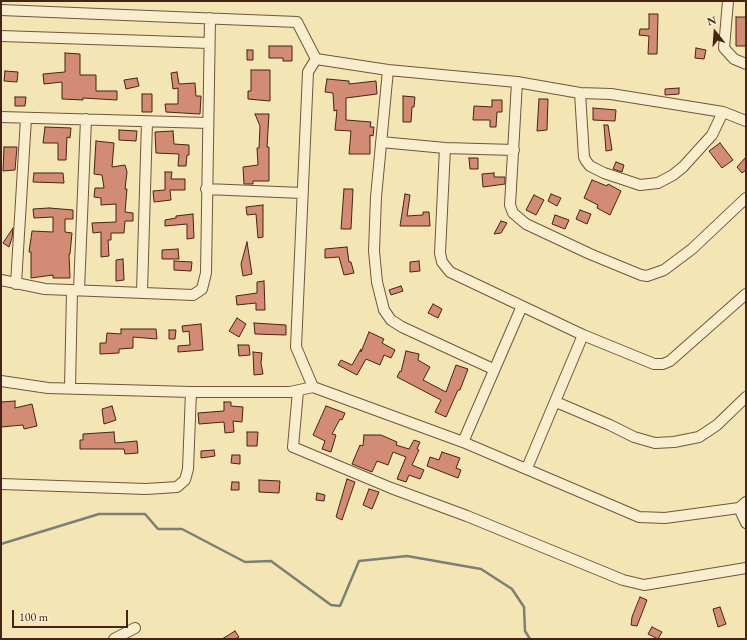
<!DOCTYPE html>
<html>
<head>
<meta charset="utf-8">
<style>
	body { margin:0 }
	#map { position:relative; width:747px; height:640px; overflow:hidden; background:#f4e5b4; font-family:"EB Garamond",serif }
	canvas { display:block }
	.frame { position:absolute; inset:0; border:2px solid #452417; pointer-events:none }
	.north { position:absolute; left:695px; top:12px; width:40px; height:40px; -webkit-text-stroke:3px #f8eece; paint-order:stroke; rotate:343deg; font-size:11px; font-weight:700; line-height:16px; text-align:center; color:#452417 }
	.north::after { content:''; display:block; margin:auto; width:14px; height:18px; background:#452417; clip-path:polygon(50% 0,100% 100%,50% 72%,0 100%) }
	.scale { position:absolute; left:12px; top:610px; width:116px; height:18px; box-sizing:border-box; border:2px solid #452417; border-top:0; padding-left:5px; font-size:12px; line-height:14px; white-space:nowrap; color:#452417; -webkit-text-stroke:3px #f8eece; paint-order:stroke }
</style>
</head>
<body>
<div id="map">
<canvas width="747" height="640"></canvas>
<div class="frame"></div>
<div class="north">N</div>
<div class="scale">100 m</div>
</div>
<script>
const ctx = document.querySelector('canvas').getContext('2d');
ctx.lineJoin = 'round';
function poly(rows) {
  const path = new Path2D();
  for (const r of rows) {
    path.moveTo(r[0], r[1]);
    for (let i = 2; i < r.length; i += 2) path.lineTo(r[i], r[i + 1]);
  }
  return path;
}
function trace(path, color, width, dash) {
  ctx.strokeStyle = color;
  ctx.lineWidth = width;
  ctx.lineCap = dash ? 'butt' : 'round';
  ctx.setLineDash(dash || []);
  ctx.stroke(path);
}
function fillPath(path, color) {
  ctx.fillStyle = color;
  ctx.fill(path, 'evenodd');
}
const stream = poly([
	[1,544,99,514,145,514,158,529,182,529,245,562,271,561,331,605,340,606,359,561,407,556,481,569,512,589,524,607,525,631,530,639]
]);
const building = poly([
	[649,14,658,14,657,54,648,54,649,36,639,35,640,29,649,29,649,14],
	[736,17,746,17,746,46,736,46,736,17],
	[269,46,292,46,292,61,283,61,283,58,269,58,269,46],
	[696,48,706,50,704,59,695,58,696,48],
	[247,50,253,50,253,60,247,60,247,50],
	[65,53,80,54,80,75,96,75,96,91,117,91,117,100,83,98,83,100,62,99,62,82,44,84,43,74,65,72,65,53],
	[251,70,270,70,270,101,248,99,248,91,251,91,251,70],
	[5,71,18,72,17,82,4,81,5,71],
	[177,72,179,84,195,83,196,96,201,96,200,114,166,112,165,104,178,104,178,88,173,89,171,73,177,72],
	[137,78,139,86,126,89,124,80,137,78],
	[327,79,349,81,349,84,376,81,377,94,346,98,346,120,371,122,370,127,374,127,373,136,370,135,370,154,349,154,351,131,335,130,337,110,334,111,333,93,325,92,327,79],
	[679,88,679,94,665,95,665,89,679,88],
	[142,94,152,94,152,112,142,112,142,94],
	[403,96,415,97,414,107,412,107,411,122,403,122,403,96],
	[15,97,26,97,25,106,15,106,15,97],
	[539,99,548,99,547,130,537,131,539,99],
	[492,100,502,100,502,112,497,112,496,127,490,127,490,120,473,120,474,106,492,107,492,100],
	[593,108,616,110,615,121,593,120,593,108],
	[255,114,269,114,267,147,269,147,269,181,253,181,253,184,244,184,243,167,258,165,257,148,259,148,260,126,255,114],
	[604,125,608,125,612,150,606,151,604,125],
	[45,127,71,128,70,138,67,137,66,160,58,160,58,143,43,143,45,127],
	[119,130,137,131,136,141,119,140,119,130],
	[173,131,174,144,189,145,189,155,187,155,186,166,178,166,179,154,156,153,155,132,173,131],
	[96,141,114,143,112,167,125,165,127,172,125,189,127,189,125,212,133,213,133,221,125,221,124,233,111,233,111,240,108,240,109,256,101,257,101,232,93,233,92,223,116,222,116,204,101,205,101,198,94,197,95,188,104,188,102,175,94,174,96,141],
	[720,143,733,160,722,168,709,151,720,143],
	[4,147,17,147,15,170,3,171,4,147],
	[746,157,746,170,742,173,737,167,746,157],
	[469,158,478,158,478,169,470,169,469,158],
	[616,162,624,165,622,172,613,169,616,162],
	[165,172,172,172,171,179,185,179,185,190,170,190,171,200,154,202,153,191,165,190,165,172],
	[34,173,63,173,64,183,33,182,34,173],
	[494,173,494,177,505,177,505,184,483,187,482,174,494,173],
	[592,180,607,186,608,184,621,191,610,215,597,208,598,205,584,198,592,180],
	[344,189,353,189,351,229,341,229,344,189],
	[405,194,410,195,407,216,423,215,423,212,429,212,430,226,400,226,405,194],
	[551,194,561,198,557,206,548,201,551,194],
	[534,195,544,200,536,215,526,210,534,195],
	[263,205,263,237,258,238,256,214,247,215,246,207,263,205],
	[49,208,73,210,73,219,65,219,65,232,72,233,70,254,69,254,70,278,53,278,53,275,31,278,31,252,29,252,32,231,53,232,53,217,34,218,33,209,49,208],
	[580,210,591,214,587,224,576,219,580,210],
	[193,214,194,238,187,239,187,224,165,226,165,220,176,218,176,216,193,214],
	[555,215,569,220,565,229,552,224,555,215],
	[501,221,507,223,501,233,494,234,501,221],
	[13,228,12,238,9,247,3,243,13,228],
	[247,242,252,274,243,276,241,264,247,242],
	[347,247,349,262,351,262,354,273,344,275,339,257,325,258,325,249,347,247],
	[178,249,179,259,162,259,162,250,178,249],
	[123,259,124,280,116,281,116,260,123,259],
	[174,261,192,262,191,271,174,270,174,261],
	[419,261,420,271,410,272,410,262,419,261],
	[264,281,265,310,256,310,256,303,237,305,236,296,257,293,257,282,264,281],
	[401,286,403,291,391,295,389,290,401,286],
	[433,304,442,309,438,318,428,313,433,304],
	[237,318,246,324,239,337,229,331,237,318],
	[254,323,286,325,286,335,255,334,254,323],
	[201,324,203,350,178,352,178,346,190,345,189,331,183,332,182,326,201,324],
	[121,329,156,329,157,339,133,337,133,348,119,349,119,353,100,354,100,343,106,343,107,333,121,334,121,329],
	[169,330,176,330,175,339,169,339,169,330],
	[369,332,384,339,382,343,395,350,391,358,384,355,380,365,366,359,357,375,338,365,341,360,352,365,361,349,361,352,369,332],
	[238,345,249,345,250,355,239,356,238,345],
	[406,351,419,354,418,360,430,367,423,380,446,392,456,365,468,369,460,390,458,390,446,417,435,412,441,400,397,377,400,371,401,372,406,351],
	[253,352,262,353,261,363,263,374,254,375,253,352],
	[15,401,15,408,32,404,37,426,24,429,23,425,1,427,1,402,15,401],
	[224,402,231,402,231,406,243,407,242,422,233,421,234,432,225,433,224,422,199,424,198,413,224,411,224,402],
	[112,406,116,420,104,424,102,409,112,406],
	[326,406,345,413,342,420,340,419,332,434,336,435,331,452,322,449,325,441,313,435,326,406],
	[114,432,115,443,137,441,138,453,125,454,124,449,80,449,80,440,83,440,83,434,114,432],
	[247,432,258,432,257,446,247,446,247,432],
	[364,435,381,435,397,442,396,445,409,449,414,440,420,442,417,449,419,450,412,465,424,470,420,479,409,475,406,482,397,479,406,457,393,452,388,465,377,461,372,472,352,464,360,445,363,446,364,435],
	[214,450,215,456,201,458,201,451,214,450],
	[442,452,460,458,456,468,461,470,458,478,427,466,430,457,439,460,442,452],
	[232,455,240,455,240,464,231,463,232,455],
	[347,479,355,482,342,520,336,517,347,479],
	[259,480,280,481,279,493,259,492,259,480],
	[232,482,239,482,239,490,231,490,232,482],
	[369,489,379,492,372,509,363,505,369,489],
	[317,493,325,495,324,501,316,500,317,493],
	[640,597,647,600,637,626,631,625,632,617,640,597],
	[720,607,726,624,718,627,713,609,720,607],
	[652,627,662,632,658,639,648,634,652,627],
	[235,631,239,637,235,639,222,639,235,631]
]);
const minor = poly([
	[728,1,724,48,734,59,746,64],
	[1,10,297,22,316,59,388,70,517,82,580,93,611,94,723,112,746,121],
	[1,36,209,43],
	[316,59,308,72,296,347,313,387,463,442,639,517,665,518,739,508,746,502],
	[388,70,376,197,374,251,377,282,384,310,391,320,402,327,493,369],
	[517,82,510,205,513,213,526,224,590,254,641,275,647,276,664,270,692,249,746,198],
	[580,93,584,157,586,161,590,166,604,173,640,185,658,183,673,175,683,167,712,135,723,112],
	[1,117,208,123],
	[381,142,445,148,514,150],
	[445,148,440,253,442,262,450,272,583,335,654,364,663,364,670,361,746,294],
	[206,189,302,193],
	[1,280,45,289,193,295,202,289,206,273,210,18],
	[16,284,26,118],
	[79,290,86,119],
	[142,292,147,122],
	[1,381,48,388,191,392,290,392,313,387],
	[70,388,72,290],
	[298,391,293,447,391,488,467,516,623,580,644,585,746,568],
	[556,402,610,425,634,437,655,443,674,442,699,437,717,425,746,397],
	[463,442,522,306],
	[527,468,583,335],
	[1,484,146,489,177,487,185,480,188,469,191,392],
	[739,508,746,523],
	[114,639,135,628]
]);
trace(stream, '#7b8077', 2.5);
fillPath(building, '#d28b75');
trace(building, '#452417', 1);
trace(minor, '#71543e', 12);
trace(minor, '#f8eece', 10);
</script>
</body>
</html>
